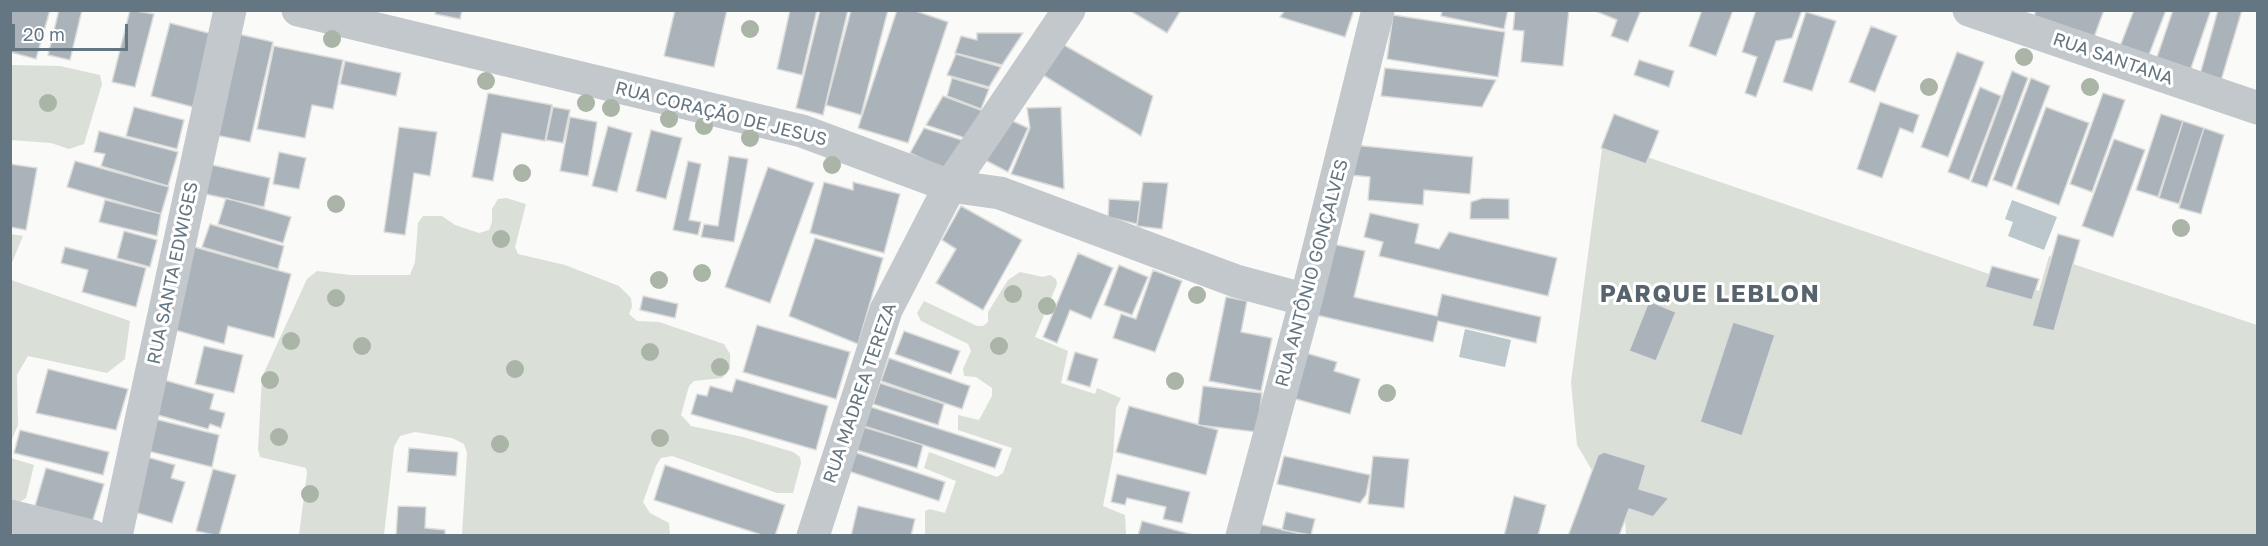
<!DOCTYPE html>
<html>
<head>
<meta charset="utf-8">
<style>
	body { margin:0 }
	#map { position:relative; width:2268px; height:546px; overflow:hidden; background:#fafaf8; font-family:"Golos Text",sans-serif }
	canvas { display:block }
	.frame { position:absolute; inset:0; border:12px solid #657683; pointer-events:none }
	.scale { position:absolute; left:12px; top:24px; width:116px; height:27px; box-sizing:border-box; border:3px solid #657683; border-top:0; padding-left:8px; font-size:18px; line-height:21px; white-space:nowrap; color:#657683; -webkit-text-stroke:4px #fff; paint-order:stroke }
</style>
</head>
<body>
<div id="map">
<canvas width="2268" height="546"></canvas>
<div class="frame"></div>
<div class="scale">20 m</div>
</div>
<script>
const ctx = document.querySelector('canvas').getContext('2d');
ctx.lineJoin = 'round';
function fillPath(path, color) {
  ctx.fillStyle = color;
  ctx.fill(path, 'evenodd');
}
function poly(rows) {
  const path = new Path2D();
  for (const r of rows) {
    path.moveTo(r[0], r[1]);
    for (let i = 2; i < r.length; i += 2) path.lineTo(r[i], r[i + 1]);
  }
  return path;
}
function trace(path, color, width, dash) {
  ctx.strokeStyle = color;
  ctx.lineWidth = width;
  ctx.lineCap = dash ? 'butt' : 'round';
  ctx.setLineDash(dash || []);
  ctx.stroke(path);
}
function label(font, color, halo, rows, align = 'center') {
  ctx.font = font + ' "Golos Text",sans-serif';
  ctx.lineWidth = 6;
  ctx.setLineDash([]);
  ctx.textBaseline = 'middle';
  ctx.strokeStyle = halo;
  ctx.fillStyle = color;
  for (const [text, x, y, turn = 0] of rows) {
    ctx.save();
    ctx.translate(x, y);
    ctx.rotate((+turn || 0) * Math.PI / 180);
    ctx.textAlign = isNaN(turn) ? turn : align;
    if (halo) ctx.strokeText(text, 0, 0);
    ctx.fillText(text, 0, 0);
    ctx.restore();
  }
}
const green = poly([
	[11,65,60,66,100,75,102,84,84,144,69,149,51,143,11,140],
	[1603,142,2039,291,2049,256,2257,325,2257,535,1626,535,1624,502,1596,477,1577,445,1571,382],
	[506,198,526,204,515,247,518,254,565,265,619,286,631,298,632,307,629,314,637,321,659,322,724,344,730,354,730,369,722,378,694,381,689,386,681,415,691,426,743,437,793,452,800,457,801,463,793,493,777,493,672,456,661,458,656,466,643,502,650,513,669,523,670,535,462,535,467,453,464,444,452,438,415,432,400,436,394,447,384,535,299,535,307,473,306,468,260,457,258,450,262,377,307,279,317,271,350,275,410,275,415,262,418,223,423,216,442,216,455,225,479,233,489,230,492,222,492,209,498,199],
	[11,234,23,236,11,265,10,234],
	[1020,272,1043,277,1050,275,1056,279,1057,284,1035,337,1068,351,1061,383,1095,394,1097,388,1121,398,1116,408,1113,456,1103,506,1125,515,1126,535,925,535,925,511,930,509,945,513,956,481,924,468,929,452,997,477,1003,473,1012,448,958,430,958,415,979,420,992,396,992,388,976,377,964,376,963,369,971,351,968,344,921,321,917,313,924,301,977,326,983,326,988,322,988,312,1008,280],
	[11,280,130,321,125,359,107,373,28,356,17,375,18,425,11,442],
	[11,458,34,465,26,498,11,508]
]);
const water = poly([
	[2012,200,2057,217,2044,250,2008,236,2013,222,2005,219],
	[1465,329,1511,340,1505,367,1459,357]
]);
const building = poly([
	[10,10,50,10,36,59,10,52,10,10],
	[59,10,82,10,70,60,48,55,59,10],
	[130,10,154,14,135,87,112,82,130,10],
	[436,10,462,10,460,19,435,14,436,10],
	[675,10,727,10,714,67,664,56,675,10],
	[790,10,817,10,802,75,777,69,790,10],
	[820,10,848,10,823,115,796,108,820,10],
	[851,10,888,10,861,115,826,105,851,10],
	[897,10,913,10,948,22,908,143,858,128,897,10],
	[1129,10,1181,10,1167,33,1129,10],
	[1285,10,1354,10,1345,37,1280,17,1285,10],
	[1442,10,1508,10,1504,29,1441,16,1442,10],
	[1515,10,1569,10,1563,66,1521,62,1524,31,1513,30,1515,10],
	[1593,10,1641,10,1628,42,1611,36,1617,20,1593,10],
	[1702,10,1733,10,1716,56,1689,46,1702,10],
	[1756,10,1802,10,1792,38,1776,41,1756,97,1745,93,1757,57,1742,52,1756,10],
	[2036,10,2104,10,2093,40,2033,19,2036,10],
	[2134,10,2166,10,2147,60,2119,49,2134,10],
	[2173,10,2211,10,2189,74,2155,63,2173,10],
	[2218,10,2242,10,2220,84,2199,78,2218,10],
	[1806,12,1836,21,1812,91,1783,82,1806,12],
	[1393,15,1505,32,1498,77,1387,59,1393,15],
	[170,23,212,34,193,107,151,96,170,23],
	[1871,26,1897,36,1875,92,1849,82,1871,26],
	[977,33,1023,33,1002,65,955,53,961,36,977,40,977,33],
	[238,34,273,42,250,142,215,135,238,34],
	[1064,45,1153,96,1141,136,1043,75,1064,45],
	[274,46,343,60,333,109,312,105,305,138,257,129,274,46],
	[1957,52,1984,62,1948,157,1921,147,1957,52],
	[956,54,1001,67,989,87,947,75,956,54],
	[1639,60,1674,71,1669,87,1634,75,1639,60],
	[345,61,401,73,396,96,340,84,345,61],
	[1385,68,1496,80,1482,107,1381,96,1385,68],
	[2012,71,2028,78,1987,187,1971,182,2012,71],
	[952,78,989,89,981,109,947,96,952,78],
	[2031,78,2050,86,2012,187,1993,180,2031,78],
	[1980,87,2001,96,1969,180,1948,172,1980,87],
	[488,93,552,105,545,141,502,133,493,181,472,177,488,93],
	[2103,93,2125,100,2092,192,2070,184,2103,93],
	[943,96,986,112,968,139,926,125,943,96],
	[1880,102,1919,115,1913,133,1900,128,1882,178,1857,169,1880,102],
	[134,107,184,120,177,149,126,136,134,107],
	[553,107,570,110,563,143,546,140,553,107],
	[1061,107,1064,189,1011,174,1030,128,1027,108,1061,107],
	[2046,107,2089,123,2059,205,2016,189,2046,107],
	[1614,114,1659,131,1646,164,1601,148,1614,114],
	[2161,114,2183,121,2158,197,2136,190,2161,114],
	[570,117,597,122,588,176,560,171,570,117],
	[1006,118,1028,128,1008,172,983,159,1006,118],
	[2183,121,2204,128,2179,204,2159,198,2183,121],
	[608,126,632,133,617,192,592,186,608,126],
	[399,127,437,132,430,176,414,173,405,235,384,232,399,127],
	[924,128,968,142,951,172,910,153,924,128],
	[2204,128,2224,135,2201,214,2179,208,2204,128],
	[651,130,682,138,666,199,636,191,651,130],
	[99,131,178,152,168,186,101,166,105,154,94,152,99,131],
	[2114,139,2145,150,2113,237,2082,226,2114,139],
	[1354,145,1473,157,1470,194,1424,190,1423,205,1368,200,1370,177,1351,175,1354,145],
	[279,152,306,158,299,189,273,184,279,152],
	[729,156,748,159,734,242,701,237,704,224,718,226,729,156],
	[75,161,169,187,161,214,67,187,75,161],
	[688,161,701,164,689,220,701,222,698,235,673,230,688,161],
	[10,164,37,168,26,230,10,227,10,164],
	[208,164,270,178,264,207,201,193,208,164],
	[768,167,814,183,770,303,725,287,768,167],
	[824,182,853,190,853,182,900,194,884,253,810,233,824,182],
	[1143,182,1168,183,1162,229,1137,226,1143,182],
	[226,198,291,217,283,243,218,224,226,198],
	[1483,198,1509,199,1509,219,1470,219,1471,202,1483,198],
	[1109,199,1140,201,1137,224,1108,217,1109,199],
	[105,200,161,214,157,236,99,222,105,200],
	[961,206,1022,240,983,310,936,283,956,249,942,240,961,206],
	[1370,213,1419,224,1415,243,1439,249,1449,232,1557,258,1548,296,1379,256,1383,242,1364,237,1370,213],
	[210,224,284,246,278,269,202,247,210,224],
	[124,231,157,240,150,267,117,258,124,231],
	[2058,234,2080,240,2054,331,2032,326,2058,234],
	[815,238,883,258,858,344,789,316,815,238],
	[1333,244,1365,251,1354,297,1437,316,1442,294,1541,317,1536,343,1438,321,1433,342,1316,315,1333,244],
	[191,246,291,274,274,338,228,326,224,344,168,328,191,246],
	[65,247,146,268,136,307,82,292,88,270,61,263,65,247],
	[1078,253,1113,268,1091,319,1070,310,1057,343,1043,337,1078,253],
	[1119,265,1148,277,1132,315,1104,305,1119,265],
	[1992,266,2039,279,2032,300,1985,287,1992,266],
	[1153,270,1182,281,1155,352,1113,338,1121,314,1136,319,1153,270],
	[643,296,678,304,675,318,640,310,643,296],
	[1226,297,1247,301,1241,332,1272,338,1261,391,1209,381,1226,297],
	[1649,301,1676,312,1656,361,1629,351,1649,301],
	[1733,322,1775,335,1742,436,1700,422,1733,322],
	[757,325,850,352,836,399,743,372,757,325],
	[904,331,960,351,951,374,895,354,904,331],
	[204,346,243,355,234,393,195,384,204,346],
	[1075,352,1098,359,1090,387,1067,380,1075,352],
	[1306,353,1337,362,1334,371,1360,379,1350,414,1292,398,1306,353],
	[889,358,970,386,962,409,881,381,889,358],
	[48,369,128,389,116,430,36,413,48,369],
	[736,379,828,406,816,450,691,414,697,394,707,396,710,386,732,392,736,379],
	[164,380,214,394,210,409,225,413,221,428,210,424,208,429,154,414,164,380],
	[880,383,944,404,938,425,873,404,880,383],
	[1203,386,1262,393,1257,432,1198,425,1203,386],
	[1129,406,1218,430,1206,475,1116,452,1129,406],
	[871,407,1002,449,995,468,864,426,871,407],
	[151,418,219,435,212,467,144,450,151,418],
	[860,426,923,445,917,468,853,449,860,426],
	[20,430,109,452,103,475,14,453,20,430],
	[409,448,458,452,456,476,407,472,409,448],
	[854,452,945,482,939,501,848,471,854,452],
	[1604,452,1646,465,1639,489,1669,498,1653,517,1629,509,1619,536,1568,536,1598,455,1604,452],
	[1284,456,1370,475,1366,495,1360,503,1277,484,1284,456],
	[1373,456,1409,459,1404,508,1368,504,1373,456],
	[147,457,175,465,171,478,185,482,172,523,131,511,147,457],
	[665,465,785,505,775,536,765,536,654,500,665,465],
	[46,468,104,484,92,523,35,506,46,468],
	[213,469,236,475,219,536,196,531,213,469],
	[1117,474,1190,492,1182,523,1163,519,1166,507,1127,498,1125,505,1111,502,1117,474],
	[1514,496,1546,505,1538,536,1504,536,1514,496],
	[398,506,426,507,425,528,445,530,445,536,396,536,398,506],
	[858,506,915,519,911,536,851,536,858,506],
	[1286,512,1315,519,1311,535,1282,530,1286,512],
	[1142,521,1197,536,1138,536,1142,521],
	[1259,524,1309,536,1256,536,1259,524]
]);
const minor = poly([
	[298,10,802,131,950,186,1000,193,1236,281,1306,300],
	[1969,10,2258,108],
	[10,516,92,536],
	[116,536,230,10],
	[813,536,886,310,950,186,1069,10],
	[1242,536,1306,300,1378,10]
]);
const trees = [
	[750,29],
	[332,39],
	[2024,57],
	[486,81],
	[1929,87],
	[2090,87],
	[48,103],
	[586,103],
	[611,108],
	[669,119],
	[704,126],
	[750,138],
	[832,165],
	[522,173],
	[336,204],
	[2181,228],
	[501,239],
	[702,273],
	[659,280],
	[1013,294],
	[1197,295],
	[336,298],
	[1047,306],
	[291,341],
	[362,346],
	[999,346],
	[650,352],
	[720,367],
	[515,369],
	[270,380],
	[1175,381],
	[1387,393],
	[279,437],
	[660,438],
	[500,444],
	[310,494]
];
const streetNames = [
	["RUA SANTANA",2113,59,19],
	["RUA CORAÇÃO DE JESUS",721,114,14],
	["RUA SANTA EDWIGES",173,273,-78],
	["RUA ANTÔNIO GONÇALVES",1312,273,-75],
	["RUA MADREA TEREZA",860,393,-71]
];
const districtNames = [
	["PARQUE LEBLON",1710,294]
];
fillPath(green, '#dadfd7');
fillPath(water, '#bbc7cb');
fillPath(building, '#aab3b9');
trace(building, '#dcdcda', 1.5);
trace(minor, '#c3c8cc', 33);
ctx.fillStyle = '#aab4a7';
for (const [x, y] of trees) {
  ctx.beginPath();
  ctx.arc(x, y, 9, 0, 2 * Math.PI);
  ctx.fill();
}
label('18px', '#657683', '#fff', streetNames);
ctx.letterSpacing = '1.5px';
label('bold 24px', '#57646e', '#fff', districtNames);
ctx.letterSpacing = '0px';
</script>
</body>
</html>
